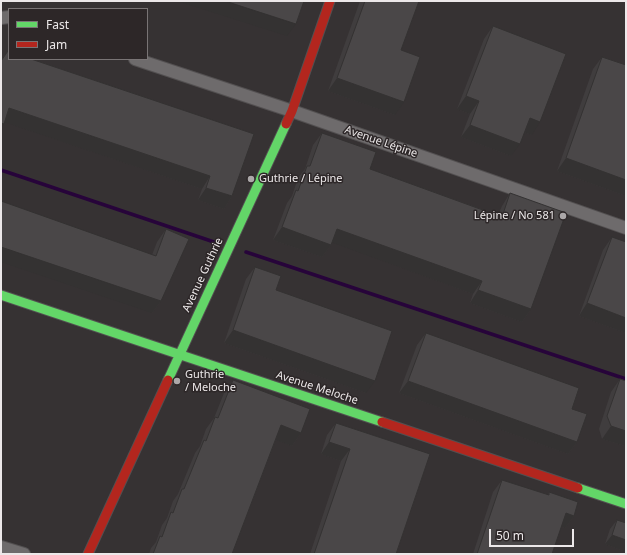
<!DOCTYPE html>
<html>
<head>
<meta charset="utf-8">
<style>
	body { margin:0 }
	#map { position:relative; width:627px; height:555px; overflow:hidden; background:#363233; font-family:"Noto Sans",sans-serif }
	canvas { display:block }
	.frame { position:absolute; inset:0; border:2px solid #ece8e9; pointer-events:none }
	.legend { position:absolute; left:8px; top:8px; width:140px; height:52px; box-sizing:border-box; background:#2d2728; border:1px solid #797475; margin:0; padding:5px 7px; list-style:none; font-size:12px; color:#ece8e9 }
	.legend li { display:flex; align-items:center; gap:8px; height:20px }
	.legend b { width:20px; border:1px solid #797475 }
	.scale { position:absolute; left:489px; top:529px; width:85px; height:18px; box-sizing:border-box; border:2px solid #ece8e9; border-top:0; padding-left:5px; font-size:12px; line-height:14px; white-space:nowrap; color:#ece8e9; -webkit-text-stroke:3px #2d2728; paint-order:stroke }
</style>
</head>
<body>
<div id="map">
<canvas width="627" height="555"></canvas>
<div class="frame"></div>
<ul class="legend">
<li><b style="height:5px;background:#63d668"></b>Fast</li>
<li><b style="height:5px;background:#b3261e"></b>Jam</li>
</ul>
<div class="scale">50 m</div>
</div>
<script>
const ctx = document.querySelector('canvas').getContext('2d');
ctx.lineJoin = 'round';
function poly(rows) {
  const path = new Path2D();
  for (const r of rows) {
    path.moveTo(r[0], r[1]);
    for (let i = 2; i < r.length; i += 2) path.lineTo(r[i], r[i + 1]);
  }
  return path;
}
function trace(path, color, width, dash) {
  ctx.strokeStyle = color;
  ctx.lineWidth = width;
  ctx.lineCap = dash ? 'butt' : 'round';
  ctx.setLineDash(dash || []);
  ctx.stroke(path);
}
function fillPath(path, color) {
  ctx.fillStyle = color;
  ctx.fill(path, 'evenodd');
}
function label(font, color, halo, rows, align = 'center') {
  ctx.font = font + ' "Noto Sans",sans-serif';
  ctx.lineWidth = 3;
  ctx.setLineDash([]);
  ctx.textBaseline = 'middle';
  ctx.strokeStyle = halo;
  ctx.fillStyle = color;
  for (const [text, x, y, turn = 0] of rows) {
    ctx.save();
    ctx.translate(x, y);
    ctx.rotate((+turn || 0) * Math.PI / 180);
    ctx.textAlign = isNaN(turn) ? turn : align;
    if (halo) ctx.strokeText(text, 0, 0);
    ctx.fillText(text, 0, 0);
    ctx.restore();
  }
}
const stream = poly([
	[1,170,214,242],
	[246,252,626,379]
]);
const street = poly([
	[1,18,9,17],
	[135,59,292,111,626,228],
	[1,547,24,554]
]);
const fast = poly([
	[1,295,382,422],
	[168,380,286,124],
	[578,488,626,504]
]);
const jam = poly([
	[286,124,292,111,330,1],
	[382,422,578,488],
	[88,554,168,380]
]);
const wall = poly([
	[360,1,419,1,401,50,395,115,328,91],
	[493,26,532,135,524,132,511,156,461,137,470,114,457,109,484,39],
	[8,51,254,134,232,196,224,209,198,200,202,189,5,122,1,128,1,60],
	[602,57,626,65,626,196,557,171,593,69],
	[322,133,370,169,498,215,502,206,510,193,531,309,522,322,470,303,473,294,332,242,331,245,322,257,273,240,287,203,292,196,298,178,305,169,313,145],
	[166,229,161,301,152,313,152,255,157,242],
	[612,237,626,333,579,316,603,250],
	[255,267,276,290,366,393,224,343,246,279],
	[426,333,572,409,577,442,568,454,399,393,417,345],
	[620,379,626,381,626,452,625,446,602,439,599,429,611,392],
	[233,380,301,433,292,446,276,439,232,554,149,554,151,548,156,542,162,525,167,518,173,501,178,494,195,453,200,446,206,429,214,418,224,393],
	[336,423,430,454,396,554,310,554,341,461,321,454,327,435],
	[502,480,548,495,549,492,574,516,565,528,561,527,552,554,473,554,493,492],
	[617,520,626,523,626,554,625,554,626,552,605,544,610,529]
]);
const shadedWall = poly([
	[177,1,225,1,296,24,287,36],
	[337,78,404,102,395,115,328,91],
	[466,96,479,101,470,114,457,109],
	[9,108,210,176,202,189,1,121],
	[530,118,540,122,532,135,521,131],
	[1,123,4,124,1,128],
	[470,125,520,144,511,156,461,137],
	[566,158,626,180,626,196,557,171],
	[206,188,232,196,224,209,198,200],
	[282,227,331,245,322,257,273,240],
	[337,229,482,281,473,294,328,241],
	[1,247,161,301,152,313,1,262],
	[478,290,531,309,522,322,470,303],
	[587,303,626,318,626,333,579,316],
	[233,330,375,381,366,393,224,343],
	[408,381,577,442,568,454,399,393],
	[281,425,301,433,292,446,272,438],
	[611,426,626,431,626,444,625,446,602,439],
	[329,442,350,449,341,461,321,454],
	[566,513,574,516,565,528,557,526],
	[612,535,626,540,626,552,605,544]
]);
const building = poly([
	[225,1,304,1,296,24,225,1],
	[365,1,419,1,401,50,420,57,404,102,337,78,365,1],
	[493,26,566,54,540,122,530,118,520,144,470,125,479,101,466,96,493,26],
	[8,51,9,51,9,59,31,59,254,134,232,196,206,188,210,176,9,108,4,124,1,123,1,61,8,51],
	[602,57,626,65,626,180,566,158,602,57],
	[322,133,376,152,370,169,502,217,510,193,566,213,531,309,478,290,482,281,337,229,331,245,282,227,296,190,298,191,307,166,310,166,322,133],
	[1,201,156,256,166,229,189,239,161,301,1,247,1,201],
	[612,237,626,242,626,318,587,303,612,237],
	[255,267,281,276,276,290,392,331,375,381,233,330,255,267],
	[426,333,579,388,572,409,587,414,577,442,408,381,426,333],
	[620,379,626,381,626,431,611,426,607,416,620,379],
	[233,380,310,409,301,433,281,425,232,554,153,554,160,536,162,537,171,512,173,513,182,489,184,489,204,440,206,441,215,417,218,418,233,380],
	[336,423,430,454,396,554,314,554,350,449,329,442,336,423],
	[502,480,549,495,549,492,578,502,574,516,566,513,552,554,477,554,502,480],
	[617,520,626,523,626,540,612,535,617,520]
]);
const markers = [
	[251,179,4,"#aca8a9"],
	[563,216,4,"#aca8a9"],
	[177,381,4,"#aca8a9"]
];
const streetNames = [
	["Avenue Lépine",381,142,19],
	["Avenue Guthrie",203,275,-65],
	["Avenue Meloche",317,388,18]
];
const poiNames = [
	["Guthrie / Lépine",259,179],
	["Lépine / No 581",555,216,"right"],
	["Guthrie",185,375],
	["/ Meloche",185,388]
];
trace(stream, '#27043a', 3.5);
trace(street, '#535051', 14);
trace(fast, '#535051', 11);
trace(jam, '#535051', 11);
trace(street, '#6e6b6c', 12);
trace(fast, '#63d668', 9);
trace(jam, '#b3261e', 9);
fillPath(wall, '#403d3e');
fillPath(shadedWall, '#343232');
fillPath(building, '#4a4748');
trace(building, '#343232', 1);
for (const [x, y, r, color] of markers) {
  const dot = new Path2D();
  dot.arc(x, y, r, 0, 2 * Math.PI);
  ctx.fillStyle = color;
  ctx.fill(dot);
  trace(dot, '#2d2728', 1.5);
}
label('11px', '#ece8e9', '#2d2728', streetNames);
label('11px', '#ece8e9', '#2d2728', poiNames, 'left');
</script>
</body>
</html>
